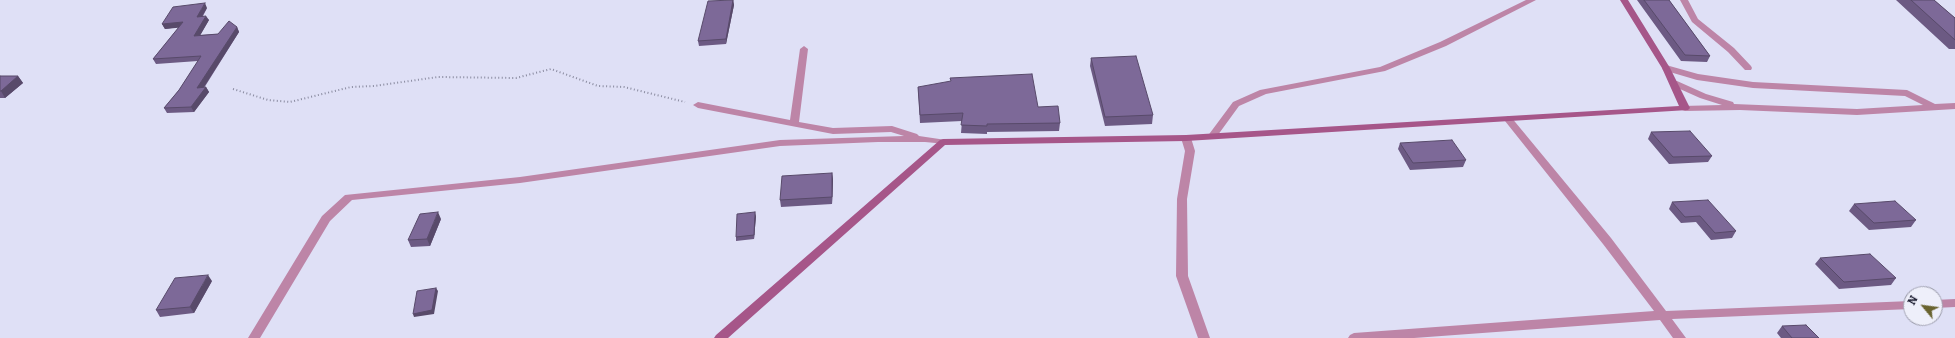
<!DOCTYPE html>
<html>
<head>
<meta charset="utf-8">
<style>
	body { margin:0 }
	#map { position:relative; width:1955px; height:338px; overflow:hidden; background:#dfe0f6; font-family:Bitter,serif }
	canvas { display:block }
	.north { position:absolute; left:1903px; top:286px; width:40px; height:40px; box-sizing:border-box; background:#eeeffa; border:1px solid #9c9dac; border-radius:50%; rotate:299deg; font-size:11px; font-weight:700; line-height:16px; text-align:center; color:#212236 }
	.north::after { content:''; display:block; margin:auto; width:14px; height:18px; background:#69632f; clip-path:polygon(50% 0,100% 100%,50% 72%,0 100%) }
</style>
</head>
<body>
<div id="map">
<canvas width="1955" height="338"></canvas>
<div class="north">N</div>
</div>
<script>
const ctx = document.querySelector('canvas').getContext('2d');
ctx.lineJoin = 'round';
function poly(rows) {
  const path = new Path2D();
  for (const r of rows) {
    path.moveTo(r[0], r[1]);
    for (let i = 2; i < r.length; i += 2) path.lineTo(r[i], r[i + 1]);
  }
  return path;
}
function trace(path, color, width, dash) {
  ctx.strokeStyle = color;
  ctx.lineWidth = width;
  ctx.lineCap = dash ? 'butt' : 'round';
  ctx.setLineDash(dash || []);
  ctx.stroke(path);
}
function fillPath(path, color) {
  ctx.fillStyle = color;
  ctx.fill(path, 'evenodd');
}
const path = poly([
	[233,89,268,100,290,102,351,87,374,86,438,77,516,78,551,69,598,86,624,87,685,102]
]);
const street = poly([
	[1526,0,1536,0,1446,46,1385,71,1266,94,1239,106,1215,139,1209,139,1207,137,1233,102,1260,90,1380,67,1440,42,1526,0],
	[1680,0,1688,0,1698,19,1734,48,1751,66,1752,68,1751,70,1745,70,1728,52,1692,22,1680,0],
	[804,46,808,49,799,122,833,128,892,126,917,134,919,136,946,140,948,142,946,144,925,142,878,142,780,146,520,183,352,200,330,221,260,338,248,338,322,216,345,195,520,177,780,140,904,136,891,132,833,134,698,108,693,105,698,102,790,120,800,49,804,46],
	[1666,65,1698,74,1753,82,1907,90,1935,104,1955,103,1955,109,1857,115,1740,110,1685,111,1682,110,1680,108,1682,106,1722,105,1700,98,1671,85,1669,83,1671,81,1677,81,1706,94,1733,102,1734,104,1857,109,1923,105,1905,96,1753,88,1697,80,1663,70,1662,68,1666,65],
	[1508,116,1511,117,1611,238,1666,311,1911,301,1911,309,1672,319,1686,338,1673,338,1660,320,1414,338,1348,338,1350,335,1354,333,1654,311,1603,244,1505,121,1503,119,1508,116],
	[1186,135,1191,138,1195,151,1187,199,1188,276,1210,338,1198,338,1176,276,1177,199,1185,151,1181,138,1186,135],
	[1955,299,1955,307,1935,308,1935,300,1955,299]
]);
const secondary = poly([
	[1620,0,1628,0,1670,68,1690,108,1688,110,1186,141,945,145,728,338,714,338,716,335,940,140,943,139,1186,135,1679,106,1662,68,1620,0]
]);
const wall = poly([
	[733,0,734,5,726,44,699,46,698,41],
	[1637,0,1669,0,1710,56,1707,62,1681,61],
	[1896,0,1934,0,1955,18,1955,49,1949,49],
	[207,8,203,16,209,20,200,35,218,34,237,27,239,32,204,88,206,87,209,92,194,112,167,113,164,108,179,90,198,61,156,64,153,59,179,27,165,29,162,24],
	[1091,58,1153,115,1152,124,1105,126,1090,66],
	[0,76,18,76,23,83,5,98,0,98],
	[918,87,1038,107,1060,123,1059,131,987,132,987,134,961,133,962,121,920,123],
	[1651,132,1712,156,1708,162,1669,164,1648,139],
	[1400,143,1466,160,1463,167,1410,170,1398,149],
	[832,173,833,180,832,204,781,207,780,200],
	[1672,202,1736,231,1732,238,1711,240,1696,222,1681,223,1669,209],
	[1854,204,1916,220,1911,227,1869,230,1849,211],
	[756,216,754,239,736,241,736,237],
	[441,219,430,246,411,247,408,240],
	[1820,258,1896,278,1891,285,1839,289,1815,264],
	[212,281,194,313,160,317,156,310],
	[1782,326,1819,338,1781,338,1777,333]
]);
const shadedWall = poly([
	[733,0,734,5,726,44,726,39],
	[205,3,207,8,199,21,197,17],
	[206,16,209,20,197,41,194,36],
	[183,22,186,27,165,29,162,24],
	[237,27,239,32,200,93,197,88],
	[18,76,23,83,5,98,1,91],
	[206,87,209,92,194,112,191,107],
	[832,173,833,180,832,204],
	[438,212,441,219,430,246,427,239],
	[755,212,756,216,754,239,754,235],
	[208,275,212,281,194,313,190,307],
	[436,288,438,291,434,314,414,317,413,314]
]);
const building = poly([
	[733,0,726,39,698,41,708,1,733,0],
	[1644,0,1669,0,1710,56,1685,55,1644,0],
	[1911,0,1934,0,1955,18,1955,40,1911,0],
	[205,3,197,17,206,16,194,36,218,34,229,21,237,27,197,88,206,87,191,107,164,108,179,90,201,56,153,59,183,22,162,24,173,7,205,3],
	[1136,56,1153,115,1105,117,1091,58,1136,56],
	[1032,74,1038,107,1058,106,1060,123,987,124,987,126,961,125,963,113,920,115,918,87,951,81,950,78,1032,74],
	[0,76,18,76,1,91,0,91,0,76],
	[1690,131,1712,156,1673,157,1651,132,1690,131],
	[1452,140,1466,160,1413,163,1400,143,1452,140],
	[832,173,832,197,780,200,782,176,832,173],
	[1708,200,1736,231,1715,233,1700,216,1685,217,1672,202,1708,200],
	[1895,201,1916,220,1874,223,1854,204,1895,201],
	[438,212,427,239,408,240,420,214,438,212],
	[755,212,754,235,736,237,737,214,755,212],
	[1870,254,1896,278,1844,282,1820,258,1870,254],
	[208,275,190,307,156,310,175,278,208,275],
	[436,288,432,310,413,314,417,291,436,288],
	[1806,325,1819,338,1792,338,1782,326,1806,325]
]);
trace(path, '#8a8ba0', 2, [1, 2.5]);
fillPath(street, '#bd85a7');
fillPath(secondary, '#a65689');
fillPath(wall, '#6c5a83');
fillPath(shadedWall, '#584a6a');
fillPath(building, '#7d6998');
trace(building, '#584a6a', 1);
</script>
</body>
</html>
